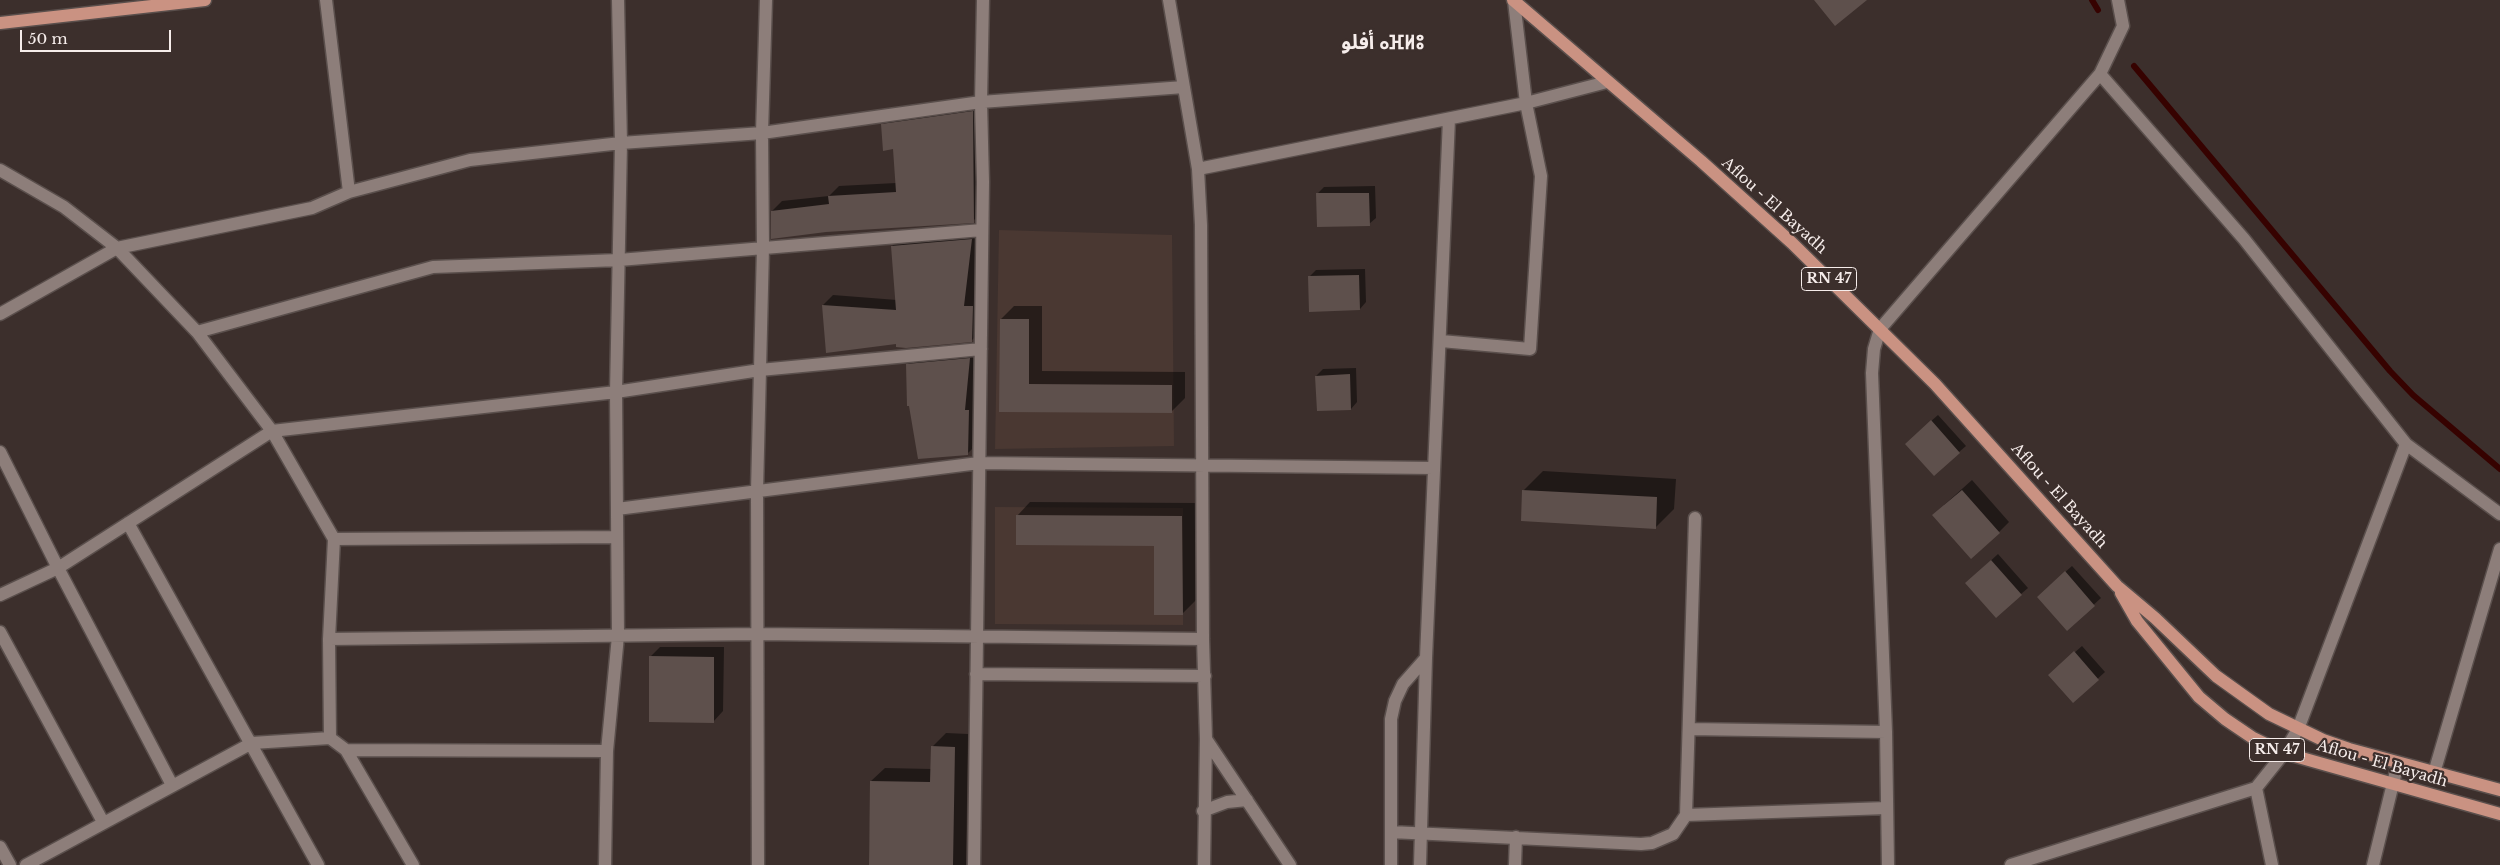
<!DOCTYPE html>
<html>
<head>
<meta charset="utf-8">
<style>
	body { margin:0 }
	#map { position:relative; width:2500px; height:865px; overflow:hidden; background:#3c2f2c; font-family:"Libre Baskerville",serif }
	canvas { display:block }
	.scale { position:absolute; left:20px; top:30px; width:151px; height:22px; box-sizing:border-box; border:2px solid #f6edeb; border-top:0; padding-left:6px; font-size:15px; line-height:18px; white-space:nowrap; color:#f6edeb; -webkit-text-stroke:4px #3c2f2c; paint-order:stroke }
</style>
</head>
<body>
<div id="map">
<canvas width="2500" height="865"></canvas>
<div class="scale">50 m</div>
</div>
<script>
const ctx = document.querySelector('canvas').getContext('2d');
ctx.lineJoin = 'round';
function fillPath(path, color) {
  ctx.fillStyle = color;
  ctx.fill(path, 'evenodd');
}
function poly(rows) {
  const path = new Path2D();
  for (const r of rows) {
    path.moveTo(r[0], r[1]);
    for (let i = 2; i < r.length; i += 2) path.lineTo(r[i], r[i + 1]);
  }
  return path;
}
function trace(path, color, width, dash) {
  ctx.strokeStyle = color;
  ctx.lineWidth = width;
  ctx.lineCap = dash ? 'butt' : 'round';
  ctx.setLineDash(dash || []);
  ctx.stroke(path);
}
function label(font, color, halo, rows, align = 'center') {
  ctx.font = font + ' "Libre Baskerville","Noto Sans Arabic","Noto Sans Tifinagh",serif';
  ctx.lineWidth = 4.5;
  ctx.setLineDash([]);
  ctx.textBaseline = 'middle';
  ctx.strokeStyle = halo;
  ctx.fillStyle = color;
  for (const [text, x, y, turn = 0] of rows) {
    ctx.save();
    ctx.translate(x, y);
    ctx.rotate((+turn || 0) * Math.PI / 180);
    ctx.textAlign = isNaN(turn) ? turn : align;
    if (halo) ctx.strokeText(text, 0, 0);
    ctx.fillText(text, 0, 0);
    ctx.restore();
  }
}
const built = poly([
	[999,230,1172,235,1174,446,995,449],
	[995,507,1183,508,1183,625,995,624]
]);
const shadow = poly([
	[982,102,983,211,973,221,772,211,782,201,829,196,839,186,896,183,894,148,882,125,892,115],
	[1375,186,1376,218,1369,224,1317,194,1324,187],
	[982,229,974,297,982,297,982,330,971,341,897,343,823,305,833,295,897,300,892,246,902,236],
	[1365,269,1366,302,1360,309,1309,277,1316,270],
	[1014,306,1042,306,1042,371,1185,372,1185,398,1171,412,1001,411,1001,319],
	[980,349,978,443,968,453,907,365,918,354],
	[1356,368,1357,402,1351,409,1316,376,1323,369],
	[1938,415,1966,446,1959,452,1913,437],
	[1543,471,1676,479,1674,509,1655,528,1523,491],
	[1972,480,2009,522,1999,532,1944,505],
	[1030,502,1195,503,1196,600,1182,614,1155,545,1017,516],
	[1998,554,2028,588,2021,594,1974,576],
	[2072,566,2101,598,2067,629,2045,590],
	[2082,646,2105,672,2073,701,2056,669],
	[660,647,724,647,723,711,713,722,650,657],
	[946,733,968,734,966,865,869,865,871,781,885,768,932,769,932,747]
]);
const stream = poly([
	[2092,0,2098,10],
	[2134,66,2390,371,2413,395,2500,469]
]);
const building = poly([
	[1814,0,1867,0,1835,26],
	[973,111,974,223,826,232,771,239,771,211,829,204,828,196,896,192,893,149,883,151,881,124],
	[1316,193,1369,193,1370,226,1317,227],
	[972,239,964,306,973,306,972,342,906,348,896,347,896,344,826,353,822,305,896,310,891,246],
	[1359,275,1360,310,1309,312,1308,276],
	[1000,319,1029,319,1029,384,1172,385,1172,413,999,412],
	[970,358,965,410,969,410,968,455,918,459,909,406,907,406,906,364],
	[1350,374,1351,410,1317,411,1315,376],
	[1931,420,1960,453,1934,476,1905,444],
	[1522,490,1657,497,1656,529,1521,521],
	[1962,490,2000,533,1971,559,1932,515],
	[1016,515,1182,516,1183,615,1154,615,1154,546,1016,545],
	[1991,560,2022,595,1996,618,1965,583],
	[2065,571,2095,606,2067,631,2037,597],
	[2074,651,2099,680,2073,703,2048,675],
	[649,656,714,657,714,723,649,722],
	[931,746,955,747,953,865,869,865,870,781,930,782]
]);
const minor = poly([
	[326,0,349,192],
	[1169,0,1198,169,1201,225,1203,639,1206,739,1204,865],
	[2100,74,2244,239,2406,444,2500,514],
	[1198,169,1526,103,1514,1],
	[0,170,64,207,117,248,197,332,272,431,334,539,329,639,330,738],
	[0,314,117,248,312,208,349,192,470,160,621,143,762,133,981,102,1184,87],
	[197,332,433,267,619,260,982,230],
	[1441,341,1530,349,1541,176,1526,103,1607,82],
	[0,452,58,568,172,785],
	[617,509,979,463,1434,468],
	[128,523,318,865],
	[334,539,616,537],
	[0,595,58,568,272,431,616,392,760,370,981,349],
	[0,632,103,822],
	[329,639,757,634,1203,639],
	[976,674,1205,676],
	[1689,729,1886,732],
	[1206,739,1290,865],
	[346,750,607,751],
	[2434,773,2500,549],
	[1203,811,1227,802,1247,800],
	[1686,815,1887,808],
	[1391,832,1641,844,1652,843,1673,834,1686,815,1695,518],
	[0,847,10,865],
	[26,865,252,743,330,738,346,750,413,865],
	[605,865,607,751,618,636,616,392,621,143,618,0],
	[758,865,757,491,763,248,762,133,766,0],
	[974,865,983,182,981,102,983,0],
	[1391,865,1391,719,1395,701,1403,684,1426,658],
	[1420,865,1426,658,1449,119],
	[1515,865,1516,837],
	[1888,865,1886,732,1872,373,1874,349,1880,329,2100,74,2123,26,2118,0],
	[2011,865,2256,788],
	[2272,865,2256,788,2284,753,2298,729,2406,444],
	[2373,865,2398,763]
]);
const major = poly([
	[1513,0,1701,161,1792,243,1935,384,2117,586,2155,618,2216,676,2269,714,2323,740,2349,749,2500,790],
	[0,23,205,0],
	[2121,593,2137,621,2199,697,2225,719,2253,738,2284,753,2500,814]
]);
const shields = [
	[1829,279,55],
	[2277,750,55]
];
const shieldNames = [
	["RN 47",1829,279],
	["RN 47",2277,750]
];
const streetNames = [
	["Aflou - El Bayadh",1774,206,42],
	["Aflou - El Bayadh",2059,496,48],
	["Aflou - El Bayadh",2382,764,16]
];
const districtNames = [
	["أفلو ⴰⴼⵍⵓ",1383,43]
];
fillPath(built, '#4a3832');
fillPath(shadow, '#0007');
trace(stream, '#360200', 6);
fillPath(building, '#5e504c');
trace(minor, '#5a4f4c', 15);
trace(major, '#5a4f4c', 15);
trace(minor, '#8d7e7a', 12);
trace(major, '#ca9282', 12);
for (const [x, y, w] of shields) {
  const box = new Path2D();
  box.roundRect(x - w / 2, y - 11.5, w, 23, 4);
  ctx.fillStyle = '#3c2f2c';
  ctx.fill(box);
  trace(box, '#f6edeb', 1);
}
label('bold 14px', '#f6edeb', null, shieldNames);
label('15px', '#f6edeb', '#3c2f2c', streetNames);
label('bold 20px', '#f6edeb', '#3c2f2c', districtNames);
</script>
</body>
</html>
